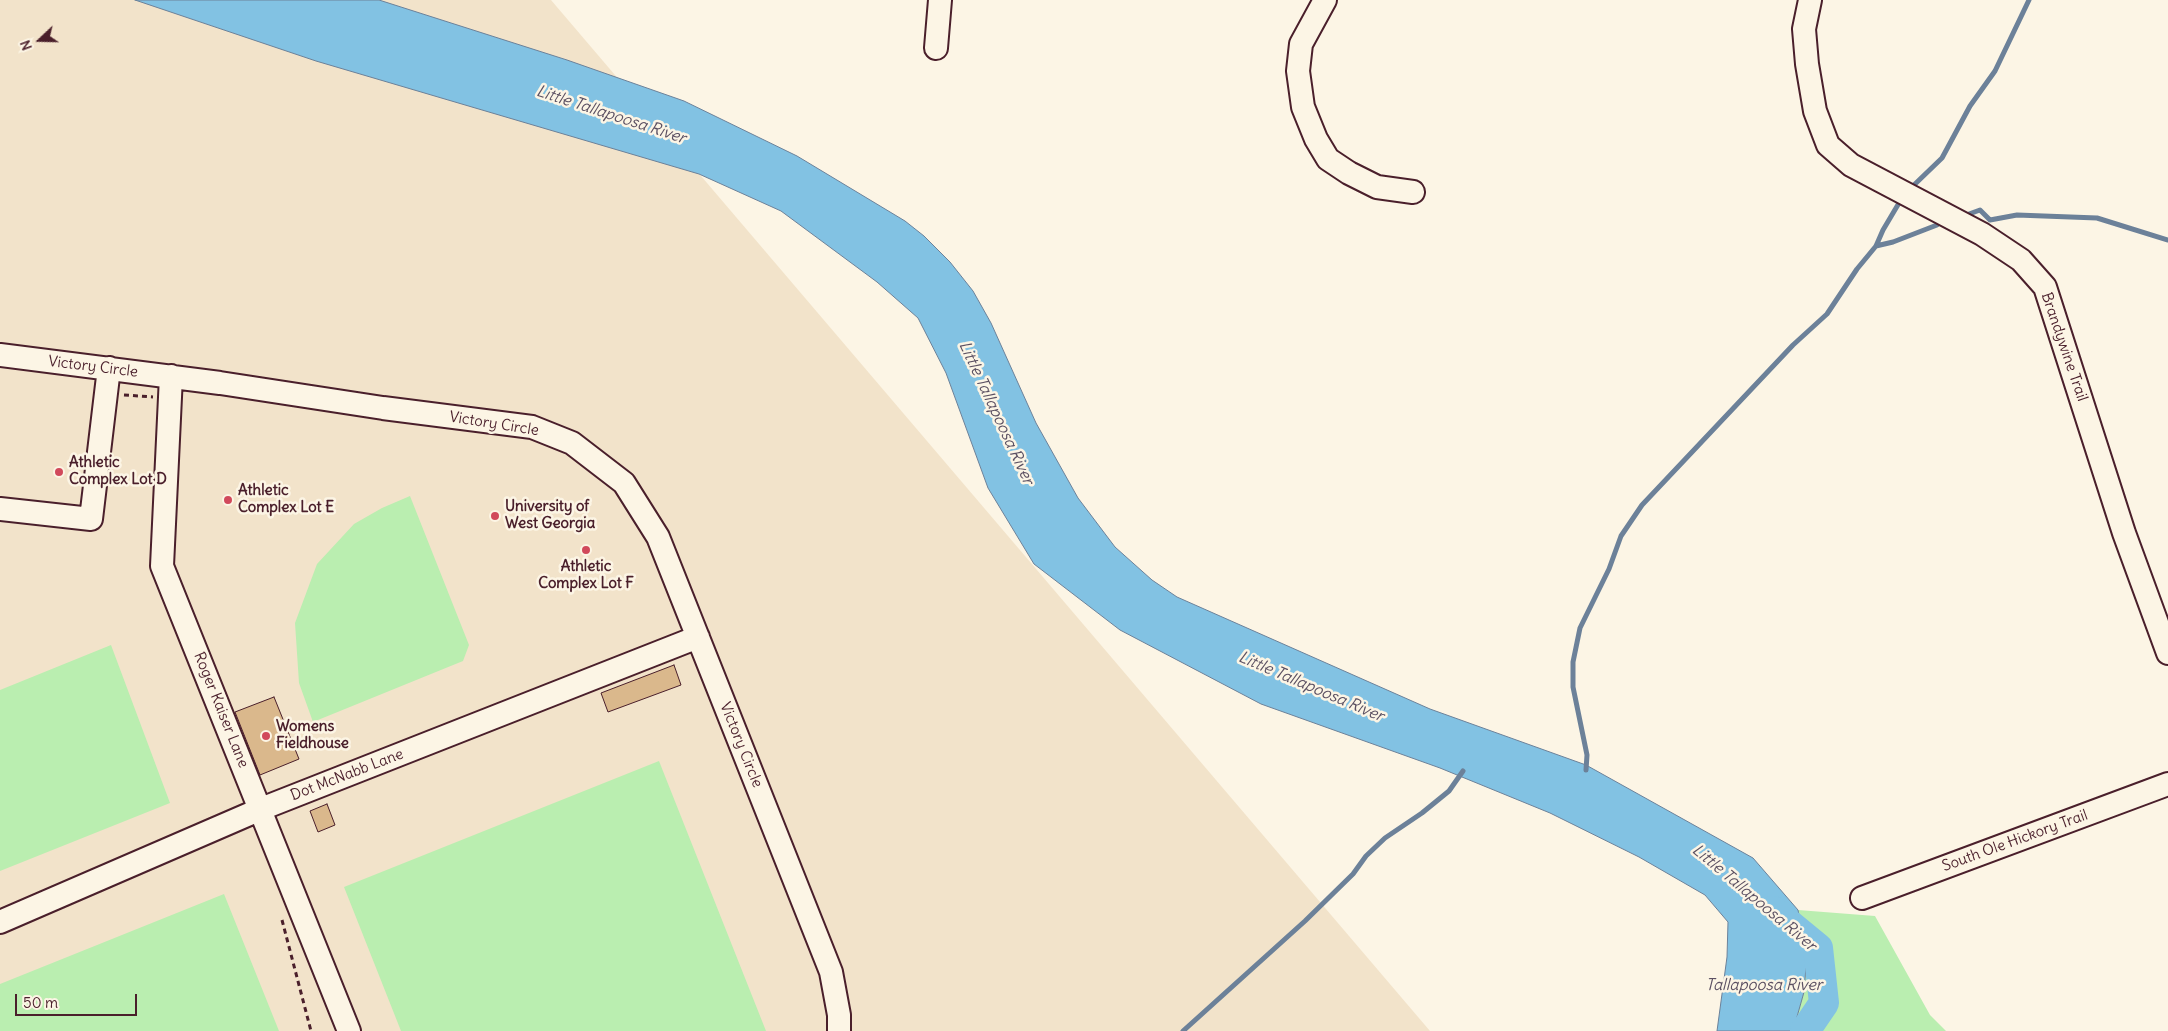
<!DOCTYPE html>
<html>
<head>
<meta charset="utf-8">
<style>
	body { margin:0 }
	#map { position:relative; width:2168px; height:1031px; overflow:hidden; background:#fcf5e5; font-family:Delius,sans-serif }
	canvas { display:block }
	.north { position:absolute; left:15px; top:15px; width:50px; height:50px; -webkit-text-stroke:4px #fcf5e5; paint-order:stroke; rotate:249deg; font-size:14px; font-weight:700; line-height:20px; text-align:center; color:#4a1f2b }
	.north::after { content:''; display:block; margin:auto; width:18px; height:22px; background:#4a1f2b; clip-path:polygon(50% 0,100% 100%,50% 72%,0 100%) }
	.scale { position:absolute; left:15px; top:994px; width:122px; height:22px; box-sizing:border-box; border:2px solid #4a1f2b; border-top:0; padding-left:6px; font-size:15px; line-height:18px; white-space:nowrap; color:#4a1f2b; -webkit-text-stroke:4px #fcf5e5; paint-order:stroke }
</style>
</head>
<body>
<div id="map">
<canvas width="2168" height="1031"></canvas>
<div class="north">N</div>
<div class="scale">50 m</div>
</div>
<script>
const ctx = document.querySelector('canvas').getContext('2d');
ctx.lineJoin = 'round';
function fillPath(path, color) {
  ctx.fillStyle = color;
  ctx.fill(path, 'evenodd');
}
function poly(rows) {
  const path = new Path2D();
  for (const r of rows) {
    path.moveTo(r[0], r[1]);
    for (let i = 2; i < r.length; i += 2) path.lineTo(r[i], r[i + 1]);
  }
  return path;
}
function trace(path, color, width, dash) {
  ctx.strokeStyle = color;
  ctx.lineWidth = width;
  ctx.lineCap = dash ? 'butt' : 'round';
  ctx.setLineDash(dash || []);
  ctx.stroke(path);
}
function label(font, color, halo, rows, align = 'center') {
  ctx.font = font + ' Delius,sans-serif';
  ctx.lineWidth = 5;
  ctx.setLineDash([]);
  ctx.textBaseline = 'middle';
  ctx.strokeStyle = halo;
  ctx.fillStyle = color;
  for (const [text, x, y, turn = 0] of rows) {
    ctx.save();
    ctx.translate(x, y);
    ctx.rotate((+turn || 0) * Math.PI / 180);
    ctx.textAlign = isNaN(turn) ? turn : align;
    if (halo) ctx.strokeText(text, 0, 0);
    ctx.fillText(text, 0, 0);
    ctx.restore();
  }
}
const built = poly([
	[0,0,551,0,1430,1031,0,1031]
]);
const green = poly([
	[410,496,469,645,463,661,313,722,299,683,295,623,317,564,354,524,382,508],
	[111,645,170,803,0,871,0,690],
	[659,761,766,1031,401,1031,344,887],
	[224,894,279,1031,0,1031,0,984],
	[1798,910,1875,916,1930,1015,1946,1031,1793,1031,1804,992,1807,954]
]);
const water = poly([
	[135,0,379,0,567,60,684,101,797,156,905,221,924,236,950,262,973,291,991,323,1036,423,1078,498,1115,547,1152,580,1177,597,1430,709,1586,765,1753,858,1798,910,1807,954,1804,992,1793,1031,1717,1031,1727,957,1728,922,1705,895,1639,857,1550,813,1440,768,1261,704,1120,630,1034,564,988,488,946,373,918,318,877,282,781,211,699,174,316,61,135,0]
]);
const stream = poly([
	[1914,185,1942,158,1970,106,1995,71,2029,0],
	[1969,214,1980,210,1990,220,2017,215,2097,218,2168,240],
	[1876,246,1893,242,1937,225],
	[1586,770,1587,755,1573,687,1573,662,1580,628,1609,569,1621,536,1642,505,1793,345,1827,314,1857,269,1876,246,1883,230,1899,203],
	[1183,1031,1305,921,1353,874,1366,856,1385,838,1422,813,1449,791,1463,771]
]);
const river = poly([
	[1773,911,1818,948,1824,1003,1805,1031]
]);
const building = poly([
	[674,665,681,685,608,712,601,693,674,665],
	[274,697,299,759,260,775,235,712,274,697],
	[327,804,335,825,318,832,310,811,327,804]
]);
const path = poly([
	[124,395,153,397],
	[282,920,311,1031]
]);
const minor = poly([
	[1325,0,1301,44,1298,71,1303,107,1316,139,1328,159,1349,173,1377,187,1413,192],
	[1810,0,1804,29,1807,64,1815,111,1828,145,1851,165,1982,234,2021,260,2045,287,2124,533,2168,653],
	[936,48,940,0],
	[0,355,220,383,383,408,532,427,572,443,624,483,658,537,831,972,839,1015,839,1031],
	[171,376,162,566,349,1031],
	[0,509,91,519,109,368],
	[1862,898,2168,784],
	[0,922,261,809,698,637]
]);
const markers = [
	[59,472,5,"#d1495b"],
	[228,500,5,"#d1495b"],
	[495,516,5,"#d1495b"],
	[586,550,5,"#d1495b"],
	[266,736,5,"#d1495b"]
];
const streetNames = [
	["Brandywine Trail",2064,347,71],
	["Victory Circle",93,367,7],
	["Victory Circle",494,424,9],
	["Roger Kaiser Lane",221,710,68],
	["Victory Circle",741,745,68],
	["Dot McNabb Lane",347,775,-21],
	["South Ole Hickory Trail",2015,841,-20]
];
const poiNames = [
	["Athletic",69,463],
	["Complex Lot D",69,480],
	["Athletic",238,491],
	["Complex Lot E",238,508],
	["University of",505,507],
	["West Georgia",505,524],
	["Athletic",586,567,"center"],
	["Complex Lot F",586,584,"center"],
	["Womens",276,727],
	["Fieldhouse",276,744]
];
const waterNames = [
	["Little Tallapoosa River",611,115,18],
	["Little Tallapoosa River",996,413,65],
	["Little Tallapoosa River",1311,687,23],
	["Little Tallapoosa River",1754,898,40],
	["Tallapoosa River",1764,985]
];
fillPath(built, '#f2e3ca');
fillPath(green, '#baeeb0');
fillPath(water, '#82c2e3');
trace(water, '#6c8199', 1);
trace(stream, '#6c8199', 5);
trace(river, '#82c2e3', 30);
fillPath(building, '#dab88c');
trace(building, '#4a1f2b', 1);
trace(minor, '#4a1f2b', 26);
trace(path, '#4a1f2b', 3, [5, 4]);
trace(minor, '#fcf5e5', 22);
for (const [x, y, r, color] of markers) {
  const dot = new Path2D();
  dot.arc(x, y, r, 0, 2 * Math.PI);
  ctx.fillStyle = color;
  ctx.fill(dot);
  trace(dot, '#fcf5e5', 2);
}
label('15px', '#4a1f2b', '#fcf5e5', streetNames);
label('bold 15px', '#4a1f2b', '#fcf5e5', poiNames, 'left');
label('italic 16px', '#5b5062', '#fcf5e5', waterNames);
</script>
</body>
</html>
